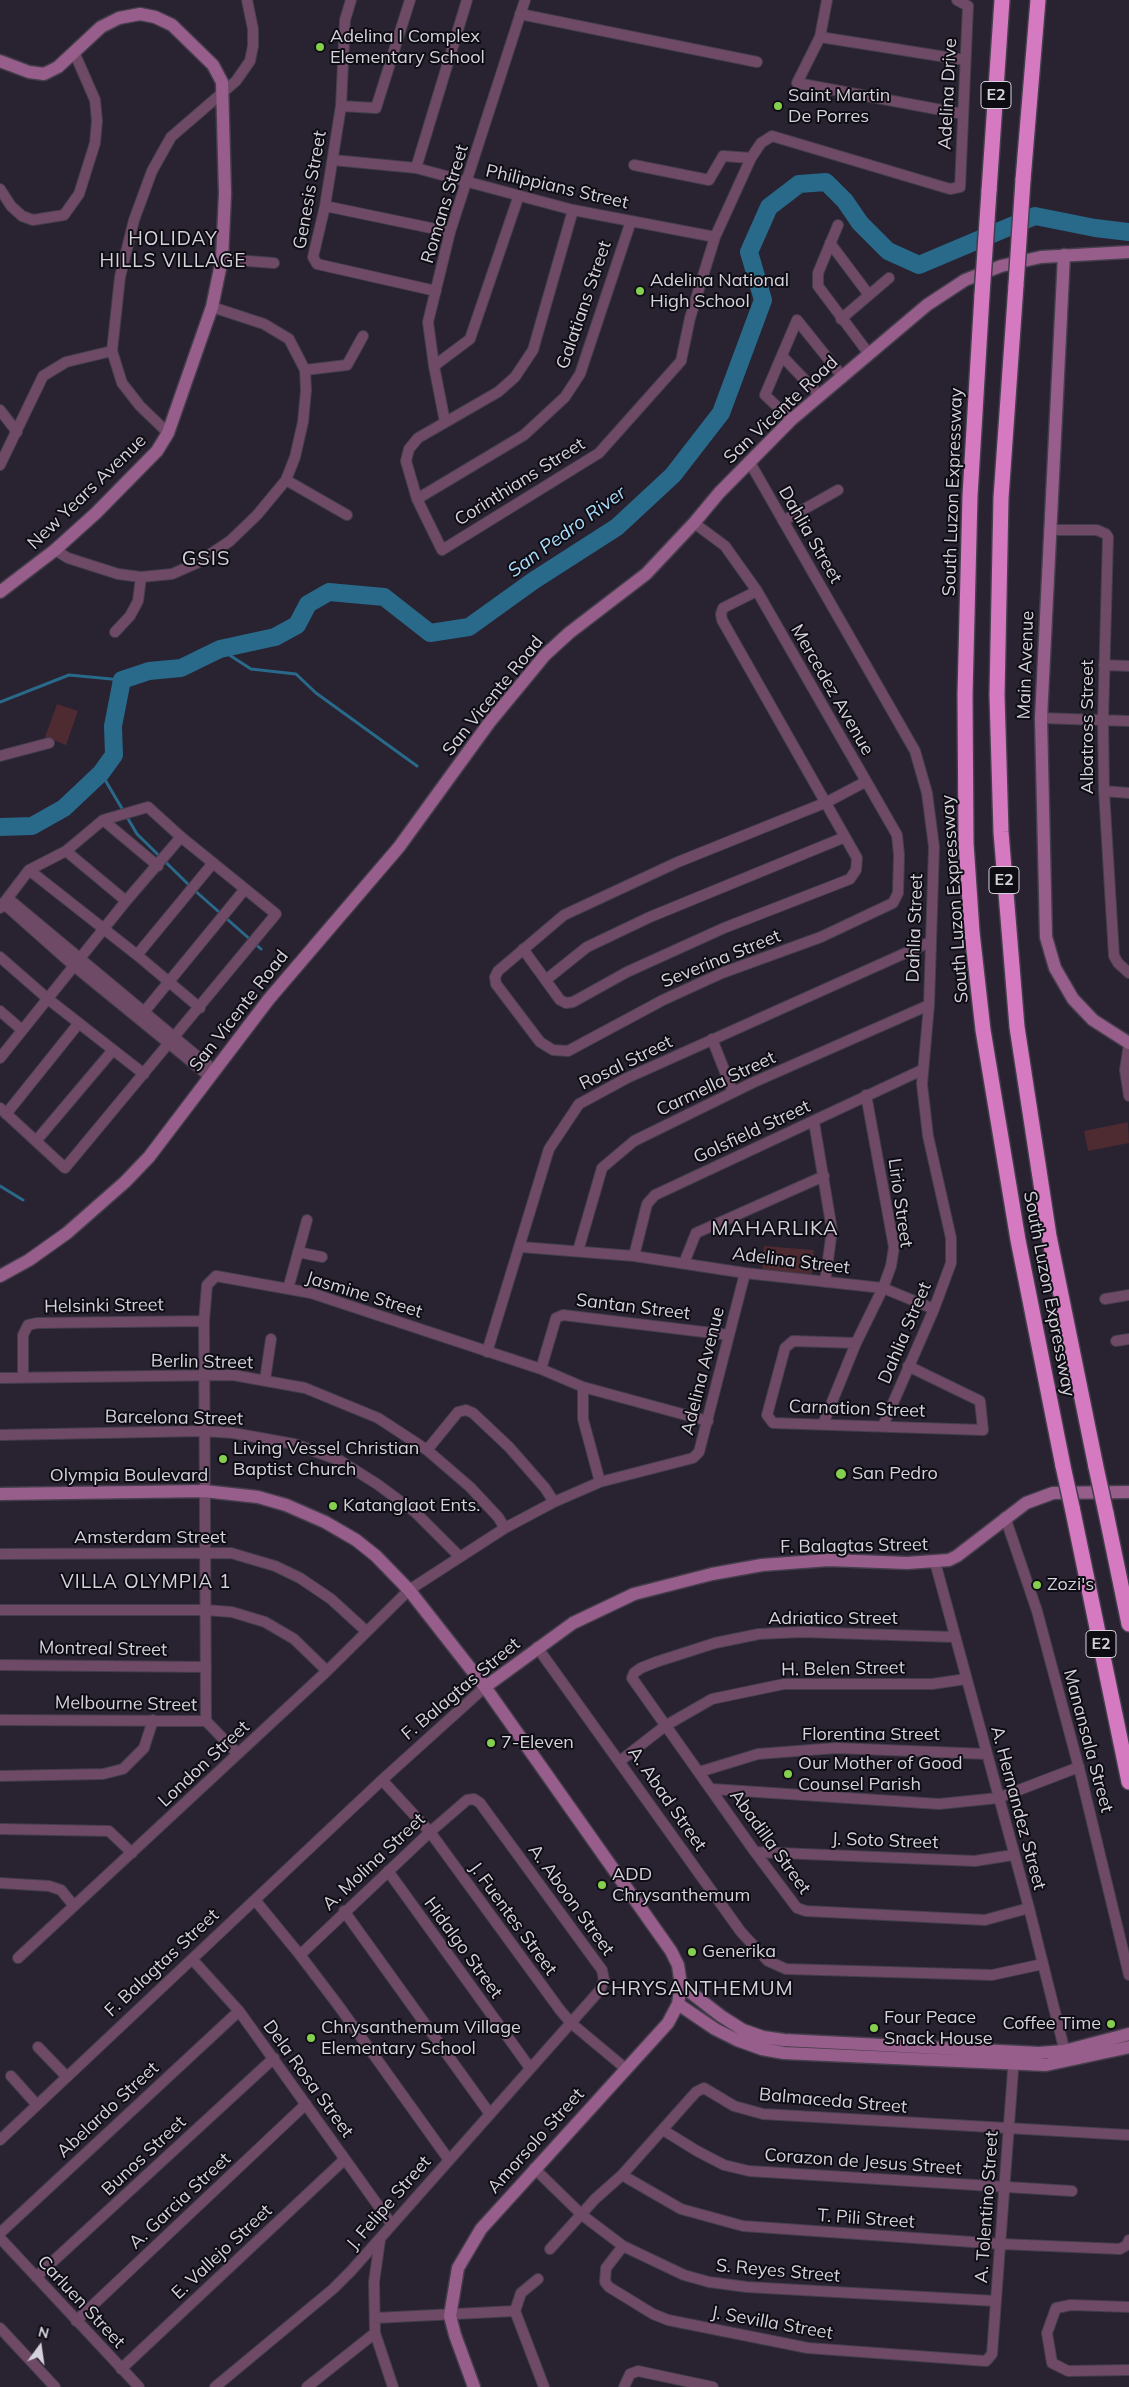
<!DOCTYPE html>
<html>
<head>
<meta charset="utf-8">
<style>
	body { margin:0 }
	#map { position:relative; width:1129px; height:2387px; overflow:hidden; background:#282231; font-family:Mulish,sans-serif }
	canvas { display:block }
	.north { position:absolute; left:15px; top:2322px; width:50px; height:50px; -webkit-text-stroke:4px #0f0d14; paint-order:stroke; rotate:14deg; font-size:14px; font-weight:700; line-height:20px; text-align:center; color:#d5d2dc }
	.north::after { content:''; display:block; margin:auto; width:18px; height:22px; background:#d5d2dc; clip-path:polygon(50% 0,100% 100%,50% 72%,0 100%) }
</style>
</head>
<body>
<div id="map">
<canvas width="1129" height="2387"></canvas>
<div class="north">N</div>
</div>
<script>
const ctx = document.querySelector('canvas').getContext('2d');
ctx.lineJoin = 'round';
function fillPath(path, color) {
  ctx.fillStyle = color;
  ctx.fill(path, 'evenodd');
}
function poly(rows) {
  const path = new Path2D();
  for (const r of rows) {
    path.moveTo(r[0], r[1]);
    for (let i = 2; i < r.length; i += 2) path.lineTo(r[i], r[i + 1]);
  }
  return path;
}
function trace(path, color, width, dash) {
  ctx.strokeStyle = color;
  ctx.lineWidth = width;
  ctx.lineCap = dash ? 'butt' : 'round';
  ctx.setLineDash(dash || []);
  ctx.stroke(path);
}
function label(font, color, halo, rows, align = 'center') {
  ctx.font = font + ' Mulish,sans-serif';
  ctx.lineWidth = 4;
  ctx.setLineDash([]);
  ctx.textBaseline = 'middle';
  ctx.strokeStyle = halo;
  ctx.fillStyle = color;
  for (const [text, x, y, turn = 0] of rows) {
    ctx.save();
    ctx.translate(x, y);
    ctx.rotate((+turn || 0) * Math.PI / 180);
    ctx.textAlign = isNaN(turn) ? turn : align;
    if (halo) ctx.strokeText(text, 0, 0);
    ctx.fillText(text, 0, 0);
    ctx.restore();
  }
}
const green = poly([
	[57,704,78,711,66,745,45,737],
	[1128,1122,1129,1143,1088,1151,1084,1131],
	[764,1246,814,1250,812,1275,762,1271]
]);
const stream = poly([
	[220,649,251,669,296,674,316,693,417,766],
	[0,702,69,675,122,680],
	[101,773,137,834,193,889,261,949],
	[0,1186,23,1200]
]);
const river = poly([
	[0,827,32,826,64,808,101,773,114,755,113,726,122,680,149,671,181,668,220,649,275,637,297,625,308,604,329,592,384,597,430,633,469,627,533,581,617,527,673,475,721,413,763,300,749,252,769,207,799,184,826,182,845,201,860,223,888,251,919,265,1035,216,1095,228,1129,232]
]);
const street = poly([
	[351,0,345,20,341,106,325,206,313,257,317,264,436,291],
	[827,0,820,37,797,83,963,114],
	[520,14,757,62],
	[820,37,965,60],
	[341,106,376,108,410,0],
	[333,160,416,168,573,210,715,237],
	[634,165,709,180,723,156,751,158],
	[416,168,467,0],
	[0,189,11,206,22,216,33,220,64,215,79,194,95,143,97,121,95,100,74,52],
	[325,206,450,232],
	[573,210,533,350,515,377,498,392,418,438,409,449,406,461,417,499,442,550,599,453,681,361,690,318,715,237,751,158,761,143,772,136,950,189,960,187,968,6,957,0],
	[838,225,818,273,818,286,869,354],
	[830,243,869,295],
	[222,259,274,263],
	[841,319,889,278],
	[783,357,820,396],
	[434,366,470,339,519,195],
	[305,370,347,365,363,336],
	[0,410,17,432],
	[791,420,765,395,797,320,842,376],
	[445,422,434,366,428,322,450,232,525,0],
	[168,433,140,406,122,383,112,351,120,277,134,220,152,171,171,137,236,81,250,61,253,46,253,29,247,0],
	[749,461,915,751,927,793,934,847,929,1005,922,1084,928,1136,951,1238,951,1263,934,1309,883,1426],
	[0,465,43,376,66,362,112,351],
	[286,480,347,515],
	[417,499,524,435,565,397,580,374,631,221],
	[783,521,838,490],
	[694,523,725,546,757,591,897,835,899,855,898,893,893,903,821,937,722,973,663,1000,568,1051,553,1050,540,1042,496,984,495,977,498,971,564,915,678,862,827,802,865,782],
	[1049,530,1097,530,1106,534,1108,537,1103,720,1104,791,1114,956,1118,963,1129,973],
	[55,550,68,558,118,574,141,577,172,574,197,563,230,541,257,515,286,480,295,457,303,422,306,390,305,370,289,339,264,324,212,307],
	[115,632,130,616,138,601,141,577],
	[1104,665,1129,666],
	[1041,718,1129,721],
	[0,756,49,743],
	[1104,791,1129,793],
	[103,820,158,866],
	[66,851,126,901],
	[29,870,137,955,200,1008],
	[10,900,215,1071],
	[3,903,74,966,210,1077],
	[0,908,29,870,66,851,103,820,148,807,181,837,276,914,65,1168,0,1108],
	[523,949,560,1000,566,1003,573,1002,627,972,724,928,850,879,856,870,857,858,722,620,721,614,723,608,757,591],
	[137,955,213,863],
	[0,957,48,999,144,1074],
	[547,979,587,947,650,917,845,837],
	[0,1011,22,1030],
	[144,1012,245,889],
	[712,1039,733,1092],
	[1129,1044,1125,1070,1129,1096],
	[0,1058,126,901,181,837],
	[6,1114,79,1023],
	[814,1122,832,1230,825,1282],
	[36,1141,113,1050],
	[521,1247,634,1256,745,1273,883,1288,934,1309],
	[578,1251,602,1168,634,1141,752,1083,929,1005],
	[298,1252,322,1257],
	[634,1256,647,1204,655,1195,922,1070],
	[684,1263,696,1233,824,1176],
	[288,1289,307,1220],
	[1105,1299,1129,1295],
	[1116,1341,1129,1339],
	[856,1343,793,1341,785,1348,767,1415,773,1423,983,1430,980,1401,908,1366],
	[487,1352,549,1149,579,1104,627,1078,930,942],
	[541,1369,556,1318,563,1315,729,1335],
	[0,1378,233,1375,305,1388,378,1418,427,1450,470,1487,498,1517,505,1528],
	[23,1378,23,1335,28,1325,37,1323,204,1321],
	[265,1380,271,1339],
	[583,1387,583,1419,600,1482],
	[823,1424,856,1343,883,1288,891,1266,894,1247,866,1095],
	[0,1435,203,1431,233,1433,294,1444,339,1460,377,1484,415,1512,459,1556],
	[427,1450,458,1412,466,1410,473,1413,509,1447,545,1488,554,1502],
	[1005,1517,1037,1611,1080,1772,1129,1975],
	[0,1554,231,1553,275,1566,300,1578,331,1599,366,1631],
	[935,1562,1029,1908,1066,2056],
	[0,1610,206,1610,232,1612,265,1622,294,1639,327,1671],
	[953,1637,802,1632,759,1634,715,1643,656,1662,641,1668,634,1673,632,1678,755,1852,797,1908,806,1911,985,1920,1029,1908],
	[537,1647,741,1932,768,1961,786,1969,992,1975,1043,1964],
	[0,1665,206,1667],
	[0,1720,206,1721,238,1754],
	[206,1721,204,1321,207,1285,216,1276,311,1293,541,1369,583,1387,708,1421],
	[620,1761,665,1726,712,1699,784,1684,932,1684,966,1679],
	[699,1772,758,1754,836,1748,986,1754],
	[0,1776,103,1774,123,1769,144,1748,153,1720],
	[382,1780,430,1832,560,2010,571,2023,625,2068],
	[712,1789,939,1804,998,1798,1079,1767],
	[0,1829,109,1831,132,1853],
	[755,1852,975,1861,1013,1855],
	[388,1871,530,2068],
	[0,1883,49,1886,61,1890,74,1906],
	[255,1900,300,1955,338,2005,449,2160],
	[344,1911,490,2114],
	[18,1958,327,1671,409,1590,505,1528,554,1502,600,1482,693,1458,699,1452,745,1273],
	[192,1959,239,2011,392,2225],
	[38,2047,67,2077],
	[11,2076,37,2105],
	[663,2130,697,2151,724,2165,749,2171,1072,2191],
	[0,2140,382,1780,485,1687],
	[534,2168,582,2215,623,2246,684,2275,709,2282,747,2287,996,2301],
	[622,2175,681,2209,743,2226,1001,2244,1120,2249,1127,2245,1129,2240],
	[0,2233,239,2011],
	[0,2238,139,2387],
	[380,2240,374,2282,375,2333,393,2387],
	[623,2246,606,2268,605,2282,609,2287,653,2314,668,2320,808,2348,986,2361,992,2354,1014,2057],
	[550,2249,595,2199,622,2175,696,2092,704,2088,734,2106,763,2114,1129,2135],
	[36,2277,274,2058],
	[1129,2307,1071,2305,1056,2308,1047,2333,1052,2363,1068,2371,1129,2370],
	[515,2311,544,2387],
	[515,2311,521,2293,538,2279],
	[375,2318,515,2311],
	[76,2321,306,2104],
	[0,2328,55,2387],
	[121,2369,345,2159],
	[215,2387,333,2289,351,2271,600,1990,604,1980,602,1970,480,1803,474,1799,467,1800,430,1832,300,1955],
	[307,2387,375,2333],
	[624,2387,630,2374,638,2371,713,2387]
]);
const secondary = poly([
	[0,61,29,72,44,74,58,67,101,27,119,18,140,14,155,17,172,25,213,65,222,82,225,194,222,259,212,307,168,433,157,451,96,513,55,550,0,592],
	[1064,255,1041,718,1046,937,1055,968,1073,999,1093,1020,1129,1043],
	[0,1276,29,1260,67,1233,125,1182,149,1157,269,999,399,847,489,723,545,655,569,633,646,574,694,523,719,493,791,420,927,305,965,280,1001,266,1041,257,1129,252],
	[0,1494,204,1491,258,1497,286,1505,325,1522,356,1540,376,1556,409,1590,485,1687,671,1951,678,1965,681,1985,678,2004,668,2023,481,2229,458,2268,450,2316,455,2335,474,2387],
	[485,1687,573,1623,634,1594,712,1574,762,1565,829,1560,907,1563,949,1560,957,1556,1026,1503,1053,1493,1129,1492],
	[681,1985,721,2016,743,2030,763,2037,784,2040,1039,2053,1064,2051,1129,2034],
	[678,2004,715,2029,737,2040,762,2049,784,2053,1046,2065,1129,2047]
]);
const highway = poly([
	[1023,180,1038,0],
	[989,191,1002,0],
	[1016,285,1001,498,997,695,1001,832,1017,1027,1049,1236,1096,1467],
	[982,295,970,496,965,695,966,843,972,932,983,1030,1018,1240,1063,1466],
	[1072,1507,1129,1782],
	[1106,1513,1129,1624]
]);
const highwayBridge = poly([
	[1016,285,1023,180],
	[982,295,989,191],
	[1063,1466,1072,1507],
	[1096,1467,1106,1513]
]);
const markers = [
	[320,47,5,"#84cf4d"],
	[778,106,5,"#84cf4d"],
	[640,291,5,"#84cf4d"],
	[223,1459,5,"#84cf4d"],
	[841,1474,6,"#84cf4d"],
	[333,1506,5,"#84cf4d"],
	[1037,1585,5,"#84cf4d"],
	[491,1743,5,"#84cf4d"],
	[788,1774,5,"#84cf4d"],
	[602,1885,5,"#84cf4d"],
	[692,1952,5,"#84cf4d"],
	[1111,2024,5,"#84cf4d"],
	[874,2028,5,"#84cf4d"],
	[311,2038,5,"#84cf4d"]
];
const shields = [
	[996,95,30],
	[1004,880,30],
	[1101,1644,30]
];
const shieldNames = [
	["E2",996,95],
	["E2",1004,880],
	["E2",1101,1644]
];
const poiNames = [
	["Adelina I Complex",330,37],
	["Elementary School",330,58],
	["Saint Martin",788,96],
	["De Porres",788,117],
	["Adelina National",650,281],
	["High School",650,302],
	["Living Vessel Christian",233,1449],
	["Baptist Church",233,1470],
	["San Pedro",852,1474],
	["Katanglaot Ents.",343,1506],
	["Zozi's",1047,1585],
	["7-Eleven",501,1743],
	["Our Mother of Good",798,1764],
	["Counsel Parish",798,1785],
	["ADD",612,1875],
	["Chrysanthemum",612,1896],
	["Generika",702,1952],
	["Four Peace",884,2018],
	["Snack House",884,2039],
	["Coffee Time",1101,2024,"right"],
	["Chrysanthemum Village",321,2028],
	["Elementary School",321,2049]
];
const streetNames = [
	["Adelina Drive",948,94,-87],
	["Philippians Street",557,187,13],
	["Genesis Street",310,190,-80],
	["Romans Street",445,204,-73],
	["Galatians Street",584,305,-71],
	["San Vicente Road",781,410,-43],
	["Corinthians Street",520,482,-32],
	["New Years Avenue",87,492,-44],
	["South Luzon Expressway",953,492,-88],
	["Dahlia Street",810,535,60],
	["Main Avenue",1026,665,-88],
	["Mercedez Avenue",832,690,60],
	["San Vicente Road",493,696,-51],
	["Albatross Street",1088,727,-90],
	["South Luzon Expressway",955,899,-94],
	["Dahlia Street",915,928,-88],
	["Severina Street",721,959,-22],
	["San Vicente Road",239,1011,-52],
	["Rosal Street",626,1063,-26],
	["Carmella Street",716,1084,-25],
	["Golsfield Street",752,1132,-25],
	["Lirio Street",900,1203,82],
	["Adelina Street",791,1261,7],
	["South Luzon Expressway",1049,1294,79],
	["Jasmine Street",364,1295,17],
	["Helsinki Street",104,1306,-1],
	["Santan Street",633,1307,7],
	["Dahlia Street",905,1333,-67],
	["Berlin Street",202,1362,1],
	["Adelina Avenue",703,1371,-76],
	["Carnation Street",857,1409,2],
	["Barcelona Street",174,1418,1],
	["Olympia Boulevard",129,1476],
	["Amsterdam Street",150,1538],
	["F. Balagtas Street",854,1546,-1],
	["Adriatico Street",833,1619],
	["Montreal Street",103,1649,1],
	["H. Belen Street",843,1669,-1],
	["F. Balagtas Street",461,1689,-40],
	["Melbourne Street",126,1704,1],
	["Florentina Street",871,1735],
	["Manansala Street",1088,1741,75],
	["London Street",204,1764,-43],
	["A. Abad Street",667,1799,55],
	["A. Hernandez Street",1018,1808,75],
	["J. Soto Street",885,1841,2],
	["Abadilla Street",770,1842,54],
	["A. Molina Street",374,1862,-43],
	["A. Aboon Street",571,1900,54],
	["J. Fuentes Street",513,1919,54],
	["Hidalgo Street",463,1948,54],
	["F. Balagtas Street",162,1963,-43],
	["Dela Rosa Street",308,2079,54],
	["Balmaceda Street",833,2101,5],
	["Abelardo Street",108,2110,-43],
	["Amorsolo Street",536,2141,-48],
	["Bunos Street",144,2156,-43],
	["Corazon de Jesus Street",863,2162,4],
	["A. Garcia Street",180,2201,-43],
	["J. Felipe Street",389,2203,-49],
	["A. Tolentino Street",987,2207,-86],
	["T. Pili Street",866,2219,4],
	["E. Vallejo Street",222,2252,-43],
	["S. Reyes Street",778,2271,5],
	["Carluen Street",81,2302,47],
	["J. Sevilla Street",772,2323,10]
];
const neighbourhoodNames = [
	["HOLIDAY",173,239],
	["HILLS VILLAGE",173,261],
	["VILLA OLYMPIA 1",146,1582]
];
const waterNames = [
	["San Pedro River",567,532,-36]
];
const quarterNames = [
	["GSIS",206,559],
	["MAHARLIKA",775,1229],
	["CHRYSANTHEMUM",695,1989]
];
fillPath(green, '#4e2a31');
trace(stream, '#29698a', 3);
trace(river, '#29698a', 18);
trace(street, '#443e4c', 12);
trace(secondary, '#443e4c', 15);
trace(highway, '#443e4c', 18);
trace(street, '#6f4a66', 10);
trace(secondary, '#985e8b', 12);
trace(highway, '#d57ac1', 15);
trace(highwayBridge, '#443e4c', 18, []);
trace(highwayBridge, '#d57ac1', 15);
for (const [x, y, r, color] of markers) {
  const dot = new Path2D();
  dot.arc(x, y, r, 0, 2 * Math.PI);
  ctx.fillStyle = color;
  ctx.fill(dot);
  trace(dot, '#0f0d14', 2);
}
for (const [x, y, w] of shields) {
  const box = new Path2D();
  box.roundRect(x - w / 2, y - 13.5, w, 27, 4);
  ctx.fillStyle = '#0f0d14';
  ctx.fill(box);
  trace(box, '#d5d2dc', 1);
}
label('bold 16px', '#d5d2dc', null, shieldNames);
label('18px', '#d5d2dc', '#0f0d14', poiNames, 'left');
label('18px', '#d5d2dc', '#0f0d14', streetNames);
ctx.letterSpacing = '1px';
label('19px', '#d5d2dc', '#0f0d14', neighbourhoodNames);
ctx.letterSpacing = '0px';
label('italic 19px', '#aaddfc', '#0f0d14', waterNames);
ctx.letterSpacing = '1px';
label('20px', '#d5d2dc', '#0f0d14', quarterNames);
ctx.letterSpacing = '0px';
</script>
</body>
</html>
